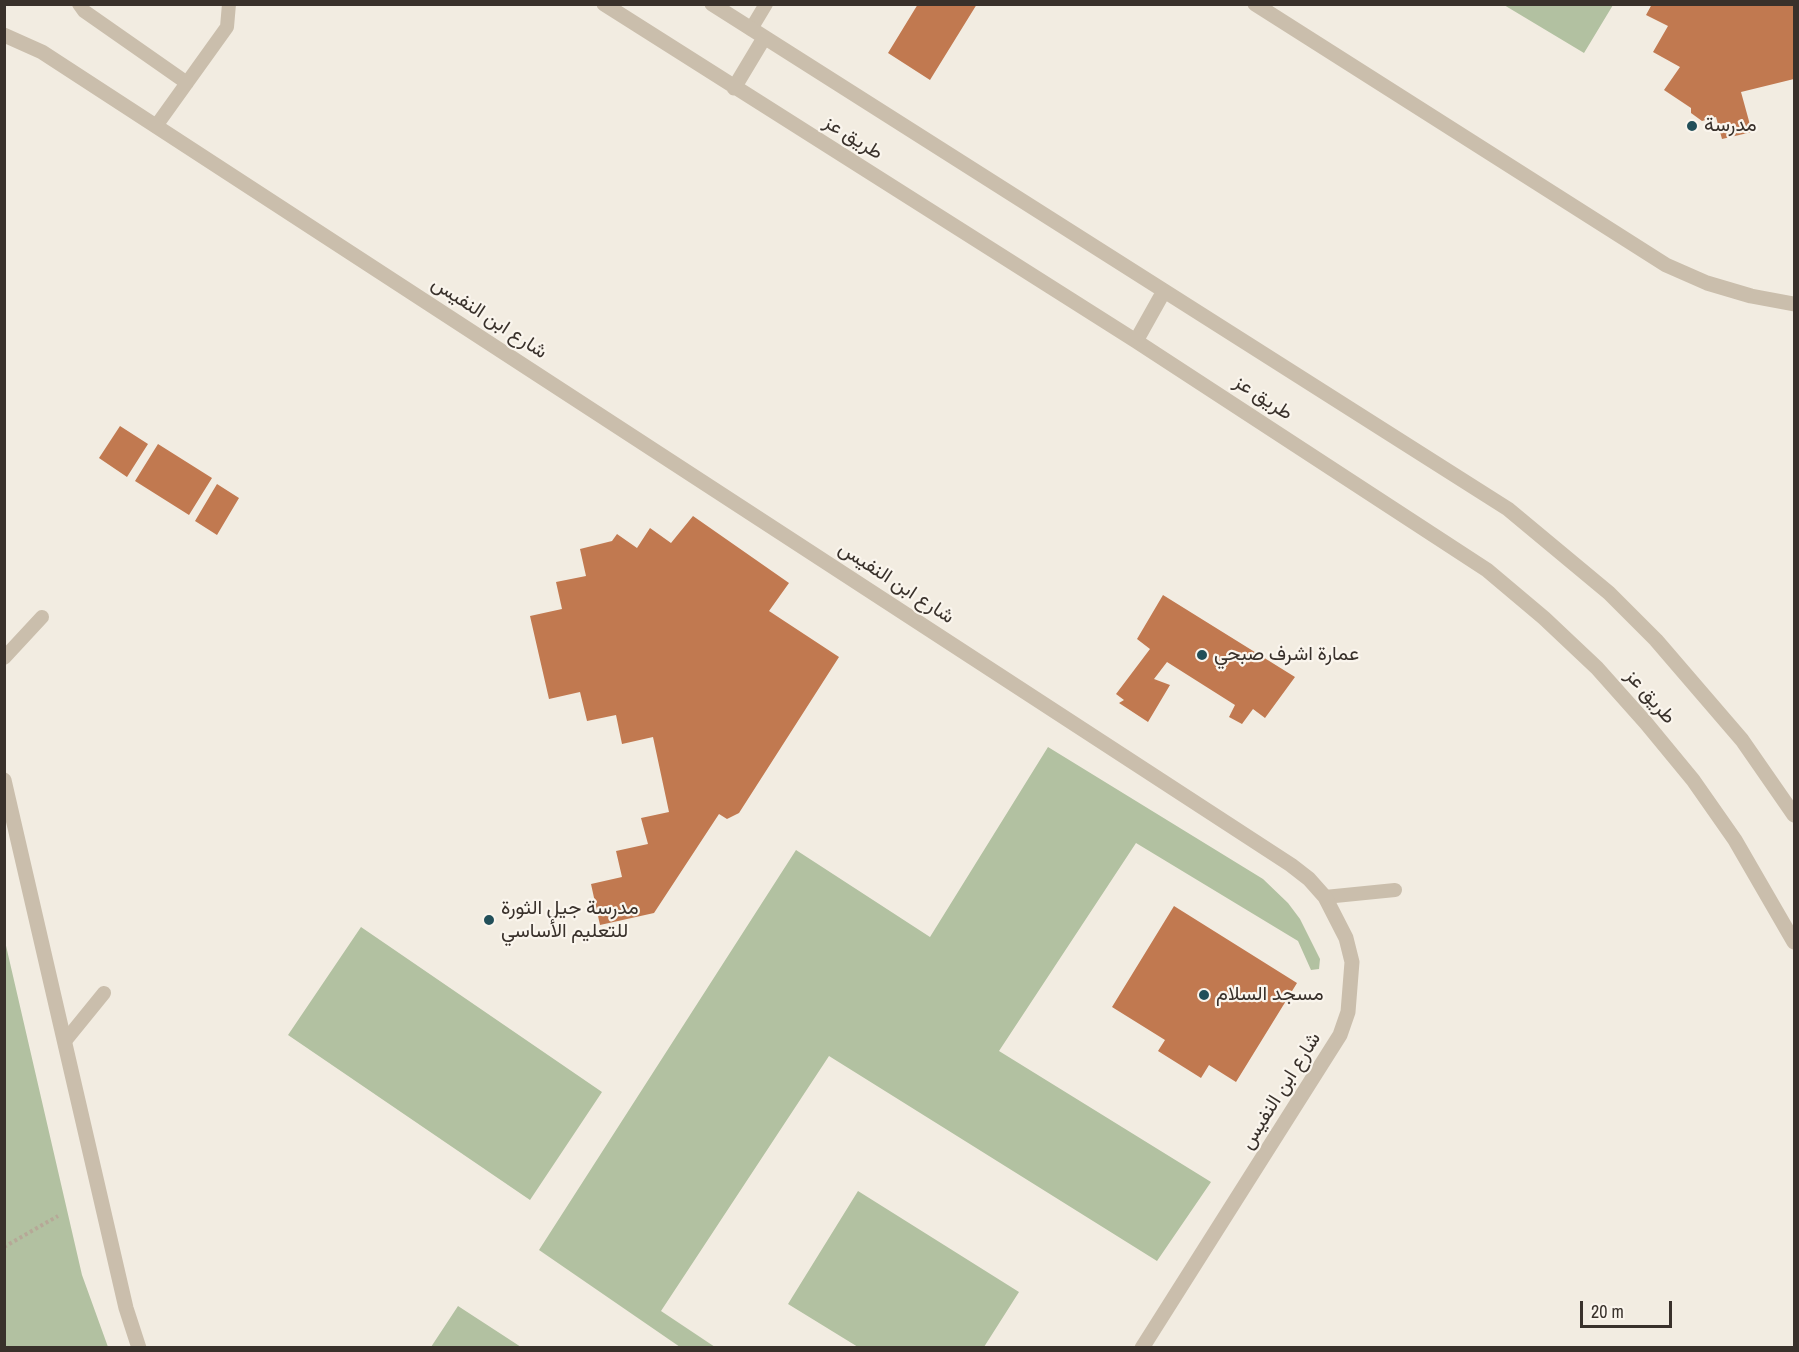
<!DOCTYPE html>
<html>
<head>
<meta charset="utf-8">
<style>
	body { margin:0 }
	#map { position:relative; width:1799px; height:1352px; overflow:hidden; background:#f2ece1; font-family:"Archivo Narrow",sans-serif }
	canvas { display:block }
	.frame { position:absolute; inset:0; border:6px solid #39312b; pointer-events:none }
	.scale { position:absolute; left:1580px; top:1301px; width:92px; height:27px; box-sizing:border-box; border:3px solid #39312b; border-top:0; padding-left:8px; font-size:18px; line-height:21px; white-space:nowrap; color:#39312b; -webkit-text-stroke:4px #faf5ed; paint-order:stroke }
</style>
</head>
<body>
<div id="map">
<canvas width="1799" height="1352"></canvas>
<div class="frame"></div>
<div class="scale">20 m</div>
</div>
<script>
const ctx = document.querySelector('canvas').getContext('2d');
ctx.lineJoin = 'round';
function fillPath(path, color) {
  ctx.fillStyle = color;
  ctx.fill(path, 'evenodd');
}
function poly(rows) {
  const path = new Path2D();
  for (const r of rows) {
    path.moveTo(r[0], r[1]);
    for (let i = 2; i < r.length; i += 2) path.lineTo(r[i], r[i + 1]);
  }
  return path;
}
function trace(path, color, width, dash) {
  ctx.strokeStyle = color;
  ctx.lineWidth = width;
  ctx.lineCap = dash ? 'butt' : 'round';
  ctx.setLineDash(dash || []);
  ctx.stroke(path);
}
function label(font, color, halo, rows, align = 'center') {
  ctx.font = font + ' "Archivo Narrow",Vazirmatn,sans-serif';
  ctx.lineWidth = 4.5;
  ctx.setLineDash([]);
  ctx.textBaseline = 'middle';
  ctx.strokeStyle = halo;
  ctx.fillStyle = color;
  for (const [text, x, y, turn = 0] of rows) {
    ctx.save();
    ctx.translate(x, y);
    ctx.rotate((+turn || 0) * Math.PI / 180);
    ctx.textAlign = isNaN(turn) ? turn : align;
    if (halo) ctx.strokeText(text, 0, 0);
    ctx.fillText(text, 0, 0);
    ctx.restore();
  }
}
const green = poly([
	[1504,5,1613,5,1584,53],
	[1048,747,1263,879,1288,903,1300,919,1320,959,1319,969,1311,970,1298,941,1136,843,999,1051,1211,1182,1157,1261,829,1056,661,1311,715,1347,680,1347,539,1250,796,850,930,937],
	[361,927,602,1092,530,1200,288,1035],
	[4,937,82,1275,108,1347,5,1347],
	[858,1191,1019,1292,984,1347,858,1347,788,1304],
	[458,1306,521,1347,431,1347]
]);
const building = poly([
	[918,4,977,4,930,80,888,53],
	[1652,4,1794,4,1794,79,1741,92,1752,132,1722,139,1716,117,1702,121,1691,113,1691,108,1664,90,1680,67,1653,52,1668,26,1646,15],
	[120,426,148,444,127,477,99,458],
	[158,444,212,478,189,515,135,481],
	[217,484,239,498,217,535,195,521],
	[693,516,789,583,769,611,839,657,739,813,727,819,719,814,654,913,600,925,591,884,622,877,616,851,648,844,641,818,669,812,653,737,622,744,616,715,587,721,580,692,549,699,530,616,562,609,556,582,586,576,580,549,612,541,617,534,637,548,650,528,671,543],
	[1163,595,1295,677,1265,718,1253,709,1242,724,1229,717,1235,705,1167,662,1154,679,1170,685,1148,722,1119,703,1124,700,1116,694,1150,649,1137,639],
	[1174,906,1297,983,1236,1082,1209,1065,1201,1078,1158,1051,1165,1040,1112,1007]
]);
const path = poly([
	[4,1247,58,1216]
]);
const service = poly([
	[79,4,84,11,187,83],
	[751,29,766,4],
	[156,126,227,27,229,4],
	[4,658,42,617],
	[1325,897,1395,890],
	[65,1041,104,993]
]);
const minor = poly([
	[1255,4,1666,265,1707,283,1751,296,1794,304],
	[4,35,42,52,1291,865,1309,879,1325,897,1346,938,1352,962,1348,1012,1340,1035,1142,1348],
	[4,780,126,1308,139,1348]
]);
const tertiary = poly([
	[604,4,1136,341,1487,570,1544,618,1597,668,1646,723,1693,780,1735,840,1794,942],
	[712,4,1508,509,1609,593,1656,640,1742,740,1794,815],
	[734,88,764,38],
	[1136,341,1164,291]
]);
const markers = [
	[1692,126,6,"#224f59"],
	[1202,655,6,"#224f59"],
	[489,920,6,"#224f59"],
	[1204,995,6,"#224f59"]
];
const poiNames = [
	["مدرسة",1704,126],
	["عمارة اشرف صبحي",1214,655],
	["مدرسة جيل الثورة",501,909],
	["للتعليم الأساسي",501,932],
	["مسجد السلام",1216,995]
];
const streetNames = [
	["طريق عز",853,138,32],
	["شارع ابن النفيس",489,318,33],
	["طريق عز",1263,398,33],
	["شارع ابن النفيس",896,583,33],
	["طريق عز",1650,697,49],
	["شارع ابن النفيس",1281,1091,-58]
];
fillPath(green, '#b2c1a1');
fillPath(building, '#c17950');
trace(path, '#b6a897', 4, [3, 3]);
trace(service, '#cabeac', 14);
trace(minor, '#cabeac', 15);
trace(tertiary, '#cabeac', 15);
for (const [x, y, r, color] of markers) {
  const dot = new Path2D();
  dot.arc(x, y, r, 0, 2 * Math.PI);
  ctx.fillStyle = color;
  ctx.fill(dot);
  trace(dot, '#faf5ed', 2);
}
label('20px', '#39312b', '#faf5ed', poiNames, 'left');
label('20px', '#39312b', '#faf5ed', streetNames);
</script>
</body>
</html>
